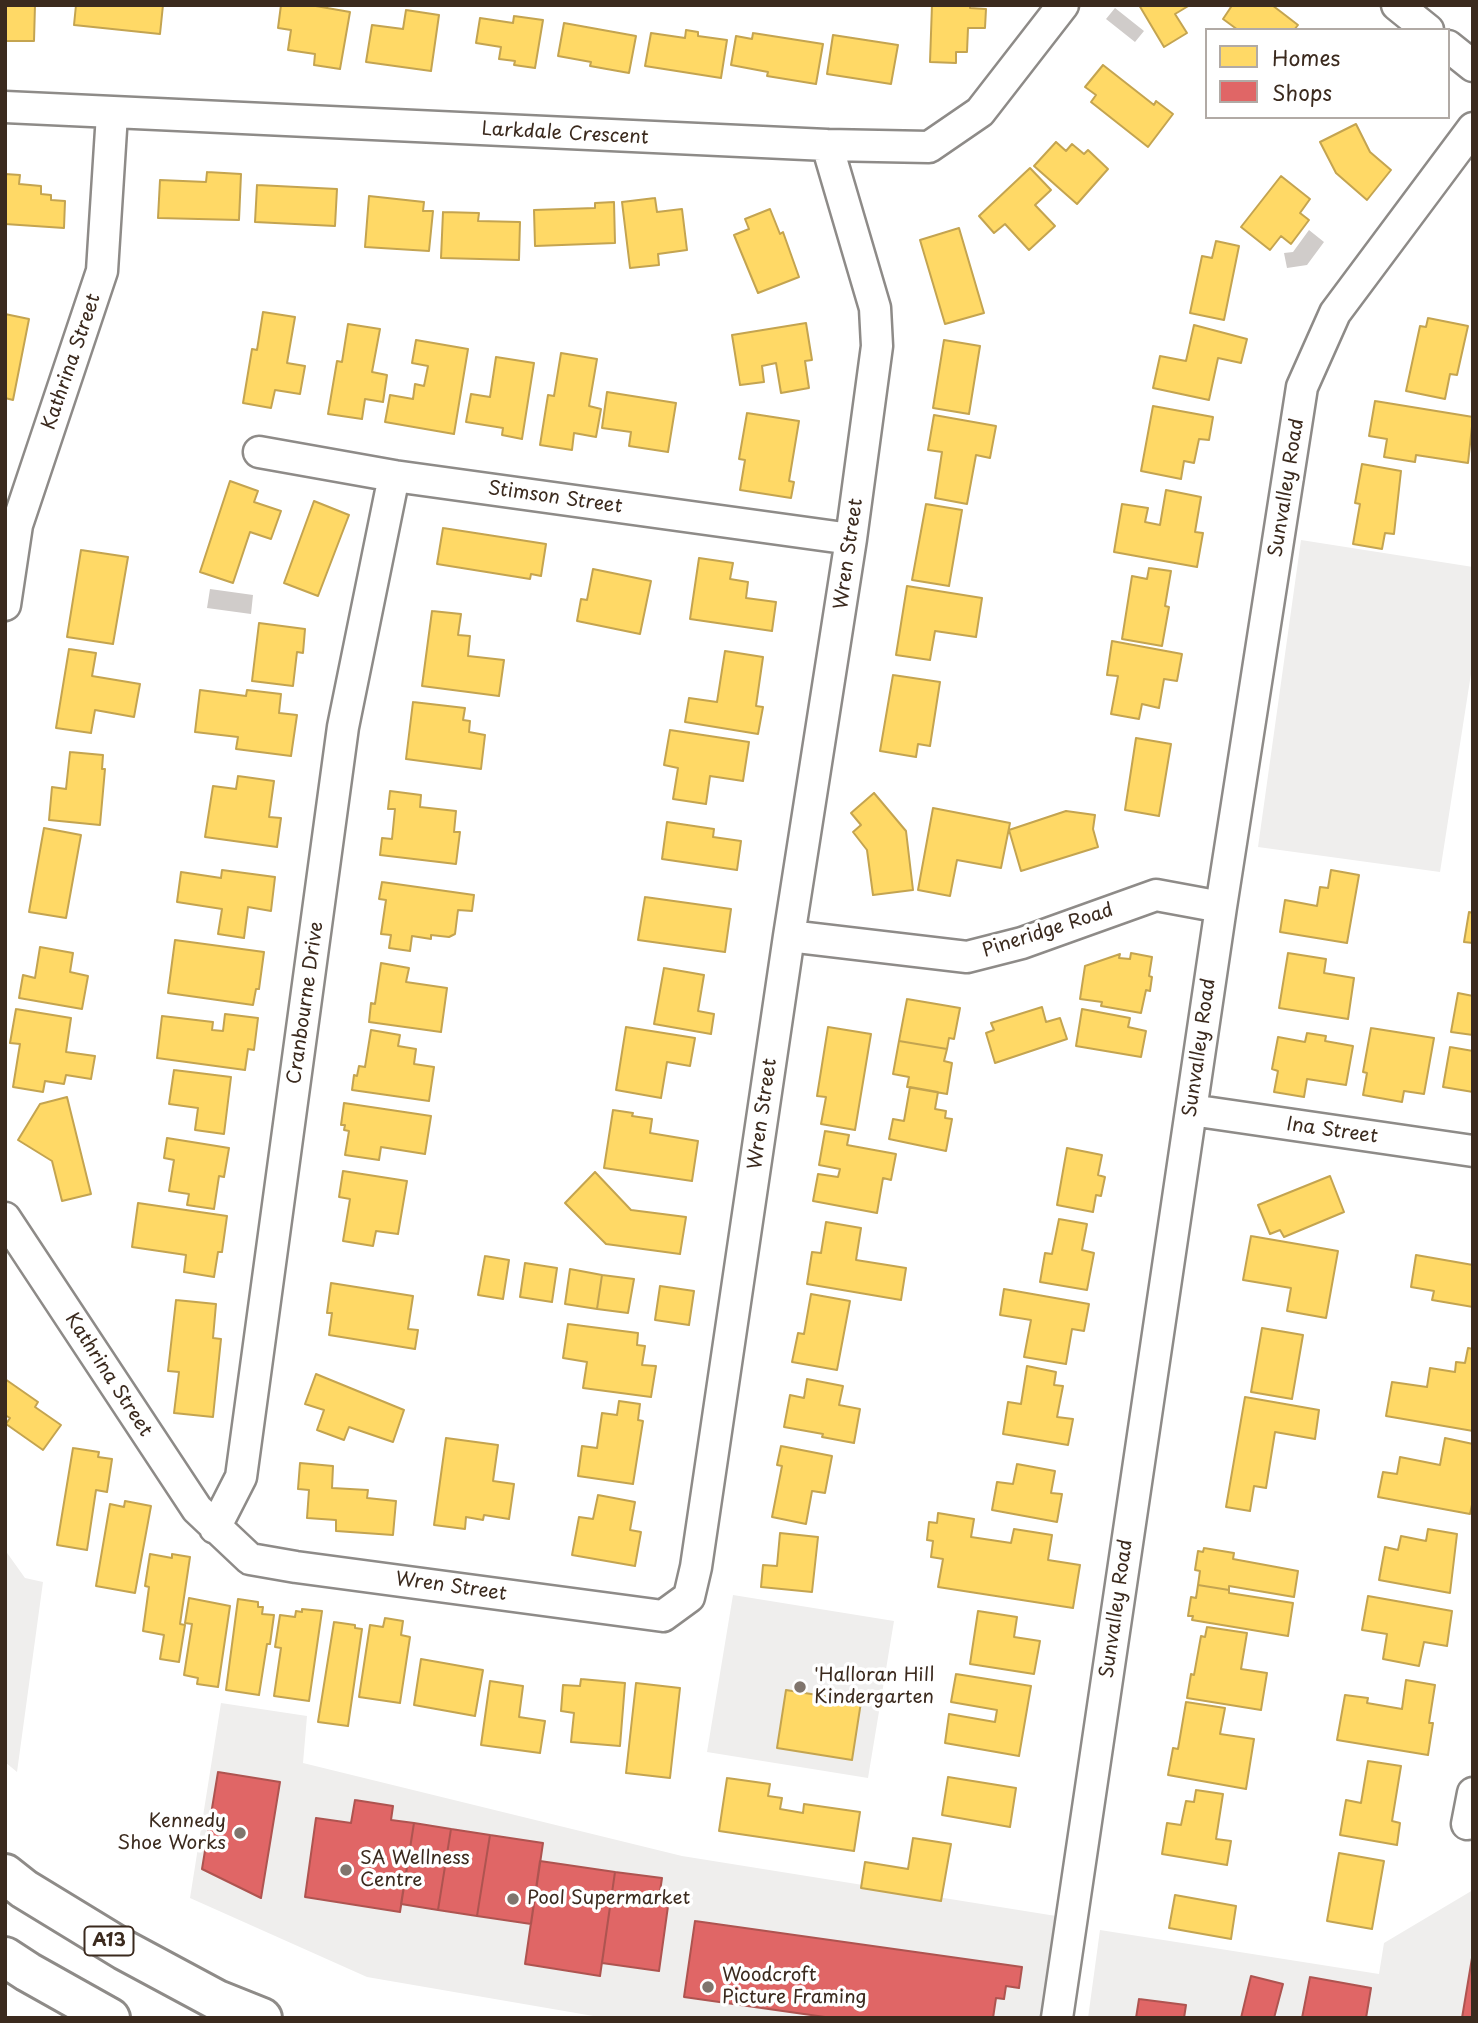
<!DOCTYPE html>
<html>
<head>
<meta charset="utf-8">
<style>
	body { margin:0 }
	#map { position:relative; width:1478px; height:2023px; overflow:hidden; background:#fff; font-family:"Playpen Sans",sans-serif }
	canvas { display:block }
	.frame { position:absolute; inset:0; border:7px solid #3b2a1e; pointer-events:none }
	.legend { position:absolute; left:1205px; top:28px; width:245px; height:91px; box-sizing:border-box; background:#fff; border:2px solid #b1aaa5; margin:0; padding:9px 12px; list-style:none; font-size:21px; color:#3b2a1e }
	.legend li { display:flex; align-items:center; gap:14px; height:35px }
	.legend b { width:35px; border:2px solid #b1aaa5 }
</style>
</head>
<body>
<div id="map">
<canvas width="1478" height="2023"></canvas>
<div class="frame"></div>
<ul class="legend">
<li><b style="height:19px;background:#ffd966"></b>Homes</li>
<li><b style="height:19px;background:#e06666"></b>Shops</li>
</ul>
</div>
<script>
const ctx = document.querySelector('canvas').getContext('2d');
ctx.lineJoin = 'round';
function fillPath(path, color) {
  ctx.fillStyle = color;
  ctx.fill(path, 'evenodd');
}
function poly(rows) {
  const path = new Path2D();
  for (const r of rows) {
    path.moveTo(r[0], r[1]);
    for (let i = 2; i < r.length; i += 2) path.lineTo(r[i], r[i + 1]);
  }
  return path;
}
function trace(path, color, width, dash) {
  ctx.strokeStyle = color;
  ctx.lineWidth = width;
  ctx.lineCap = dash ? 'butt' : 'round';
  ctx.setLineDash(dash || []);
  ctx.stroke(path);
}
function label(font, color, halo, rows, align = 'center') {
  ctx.font = font + ' "Playpen Sans",sans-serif';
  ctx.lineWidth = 7;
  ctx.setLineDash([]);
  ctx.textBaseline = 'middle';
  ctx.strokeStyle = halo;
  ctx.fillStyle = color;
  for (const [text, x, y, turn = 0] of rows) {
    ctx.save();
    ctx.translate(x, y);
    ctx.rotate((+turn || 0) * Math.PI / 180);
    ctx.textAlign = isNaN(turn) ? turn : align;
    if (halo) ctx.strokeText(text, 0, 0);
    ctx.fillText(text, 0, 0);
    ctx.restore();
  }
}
const built = poly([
	[1301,540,1473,567,1473,661,1440,872,1258,847],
	[5,1550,25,1578,43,1582,17,1772,5,1762],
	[733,1595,894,1621,868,1778,707,1752],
	[221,1703,307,1716,303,1763,682,1856,1056,1916,1041,2018,605,2018,367,1977,190,1898],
	[1473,1890,1473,2018,1088,2018,1100,1930,1379,1974,1384,1943]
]);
const water = poly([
	[1115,8,1144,31,1135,42,1106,19],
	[1309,230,1324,242,1307,265,1287,268,1284,253,1293,252],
	[210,589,253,595,251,614,207,608]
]);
const homes = poly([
	[5,5,35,5,34,41,5,41,5,5],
	[76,5,163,5,160,34,74,25,76,5],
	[281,5,310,5,350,12,340,69,314,65,315,54,288,50,291,30,278,28,281,5],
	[932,5,970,5,970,8,986,9,985,28,968,28,967,52,956,52,956,63,930,62,932,5],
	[1139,5,1190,5,1175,14,1187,33,1164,47,1139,5],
	[1228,5,1272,5,1298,25,1294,30,1238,30,1223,19,1231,7,1228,5],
	[406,10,439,15,431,71,366,62,372,25,403,29,406,10],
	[514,16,543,20,535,68,514,65,515,61,499,59,501,47,476,43,480,18,513,23,514,16],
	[564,23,636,36,629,73,590,66,591,62,558,56,564,23],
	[686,30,698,32,698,36,727,40,721,78,645,66,651,33,685,38,686,30],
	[753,33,823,44,816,84,767,76,768,72,731,65,736,36,752,39,753,33],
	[833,35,898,45,891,84,827,74,833,35],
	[1103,65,1154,105,1156,101,1173,114,1148,147,1091,102,1096,95,1085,87,1103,65],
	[1356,124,1370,152,1391,170,1367,200,1336,173,1320,142,1356,124],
	[1056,142,1066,151,1072,144,1084,154,1088,150,1108,169,1077,204,1034,166,1056,142],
	[1030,168,1051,190,1035,205,1055,226,1029,250,1005,224,994,233,979,216,1030,168],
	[207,172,241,174,239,220,158,218,160,180,206,182,207,172],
	[5,174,20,175,19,184,41,186,41,194,51,195,51,200,65,201,64,228,5,224,5,174],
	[1281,176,1310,199,1300,213,1309,220,1291,244,1281,236,1270,250,1241,227,1281,176],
	[257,185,337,189,335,226,255,222,257,185],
	[369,196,424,202,423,211,433,211,429,251,365,247,369,196],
	[655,198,657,212,682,209,687,250,658,254,659,265,630,268,622,202,655,198],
	[614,202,615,243,535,246,534,210,595,208,595,203,614,202],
	[770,209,780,234,783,232,799,277,758,293,734,235,749,229,745,219,770,209],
	[443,212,479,213,478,221,520,222,519,260,441,258,443,212],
	[959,228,984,313,945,324,920,240,959,228],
	[1216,241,1239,246,1224,320,1190,313,1202,256,1212,258,1216,241],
	[263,312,295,317,287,363,305,366,300,394,275,390,271,408,243,403,252,349,257,350,263,312],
	[5,314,29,319,13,400,5,398,5,314],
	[1428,318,1468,326,1457,375,1450,374,1445,399,1406,391,1420,326,1426,327,1428,318],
	[806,323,812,360,805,361,809,388,781,393,776,363,762,366,764,382,740,385,732,335,806,323],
	[348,324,380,329,372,372,387,375,383,402,365,399,362,419,328,414,337,361,342,362,348,324],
	[1194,325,1247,339,1241,363,1218,358,1209,400,1153,388,1160,356,1186,361,1194,325],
	[416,340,468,349,454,434,385,422,390,395,413,399,415,384,424,386,428,366,412,363,416,340],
	[944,340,980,346,969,414,933,408,944,340],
	[561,353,597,359,589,406,601,409,596,437,574,433,572,450,540,445,548,395,554,396,561,353],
	[496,357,534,363,522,439,502,435,503,428,466,422,471,394,490,397,496,357],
	[607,392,676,403,668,452,629,446,631,432,602,428,607,392],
	[1375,401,1473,417,1468,463,1416,455,1415,462,1384,457,1387,439,1369,436,1375,401],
	[1153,406,1213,417,1209,440,1199,439,1194,463,1184,461,1181,479,1141,471,1153,406],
	[747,413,799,421,789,481,794,482,791,498,740,490,745,460,739,459,747,413],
	[934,415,996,426,990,458,976,455,967,504,935,498,942,452,928,450,934,415],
	[1362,464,1401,471,1394,534,1385,533,1382,549,1353,544,1360,504,1355,503,1362,464],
	[230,481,258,491,254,502,281,511,271,539,250,532,233,583,200,572,230,481],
	[1166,490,1201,497,1195,532,1203,533,1197,567,1114,552,1122,504,1148,508,1145,522,1160,525,1166,490],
	[314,501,349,515,318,596,284,583,314,501],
	[926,504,962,510,949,586,912,580,926,504],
	[443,528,546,544,541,576,531,574,530,579,437,564,443,528],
	[81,550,128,557,113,644,67,637,81,550],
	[699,558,733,563,730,579,748,582,746,598,776,602,772,631,690,619,699,558],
	[1149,568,1171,571,1165,606,1169,607,1162,646,1122,639,1132,576,1147,579,1149,568],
	[593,569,651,581,640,634,577,621,581,599,587,600,593,569],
	[907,586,982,598,976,637,935,631,930,660,896,655,907,586],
	[432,611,461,614,458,635,470,636,468,656,504,660,499,696,422,686,432,611],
	[259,623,305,629,303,653,297,652,293,686,252,681,259,623],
	[1112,641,1182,654,1177,681,1164,679,1159,708,1142,704,1139,719,1111,714,1118,676,1107,675,1112,641],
	[69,649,96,653,92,676,140,684,134,717,95,710,91,733,56,728,69,649],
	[725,651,763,657,756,706,763,707,758,734,685,722,689,698,717,702,725,651],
	[893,675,940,682,930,746,918,744,916,757,880,751,893,675],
	[200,690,246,696,247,690,281,694,279,713,297,715,291,756,236,749,238,737,195,732,200,690],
	[413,702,465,708,463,720,470,721,469,732,485,735,481,769,406,759,413,702],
	[670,730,749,742,743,781,710,776,706,804,673,799,678,768,664,765,670,730],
	[1136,738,1171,744,1159,816,1125,810,1136,738],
	[70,752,103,755,102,769,105,769,100,825,49,820,52,787,66,789,70,752],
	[238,776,274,781,269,817,281,818,277,847,205,837,213,786,236,789,238,776],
	[390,791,421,795,420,807,456,811,454,832,460,832,456,864,380,855,382,838,392,839,395,809,388,809,390,791],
	[874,793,906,831,913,890,873,895,867,850,853,832,861,825,851,813,874,793],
	[933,808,1010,823,1001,868,957,860,950,896,918,890,933,808],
	[1066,811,1095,815,1093,829,1098,847,1021,871,1009,830,1066,811],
	[667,822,714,829,713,837,741,841,737,870,662,859,667,822],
	[44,828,81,835,66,918,29,912,44,828],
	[222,870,275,877,271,911,248,907,244,938,218,934,222,909,177,902,181,872,221,878,222,870],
	[1331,870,1359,875,1347,943,1280,932,1285,900,1317,906,1320,887,1328,888,1331,870],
	[382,882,474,895,472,911,458,910,455,934,449,937,431,935,431,939,412,936,410,951,389,948,391,935,381,934,386,900,379,899,382,882],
	[645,897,731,909,725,952,638,940,645,897],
	[1469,912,1473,913,1473,943,1464,942,1469,912],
	[175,940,264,952,259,989,256,989,253,1005,168,993,175,940],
	[40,947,73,953,70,972,88,976,82,1009,19,998,23,975,35,978,40,947],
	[1131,953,1152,957,1149,976,1152,977,1150,991,1146,990,1141,1013,1101,1006,1102,1002,1080,999,1085,966,1120,954,1119,958,1130,959,1131,953],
	[1288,953,1326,959,1324,973,1354,978,1348,1019,1279,1008,1288,953],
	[381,963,409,968,406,982,447,988,441,1032,369,1022,371,1003,375,1004,381,963],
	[664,968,704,975,698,1011,714,1014,711,1034,654,1024,664,968],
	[1458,993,1473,996,1473,1035,1451,1032,1458,993],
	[907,999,960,1008,954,1039,949,1038,947,1049,899,1041,907,999],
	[1042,1007,1046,1022,1060,1018,1067,1039,995,1063,986,1033,994,1030,991,1023,1042,1007],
	[16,1009,71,1018,66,1052,95,1056,91,1079,66,1075,64,1084,45,1081,43,1092,13,1087,20,1044,10,1043,16,1009],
	[1082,1009,1130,1018,1128,1027,1146,1031,1141,1057,1076,1046,1082,1009],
	[225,1014,258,1018,254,1050,248,1049,245,1070,157,1058,162,1016,213,1022,212,1030,223,1031,225,1014],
	[626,1027,695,1038,690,1066,667,1062,661,1098,616,1090,626,1027],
	[828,1027,871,1034,855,1130,821,1124,826,1097,817,1096,828,1027],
	[1371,1028,1434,1038,1424,1094,1404,1091,1402,1102,1363,1095,1367,1073,1363,1072,1371,1028],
	[371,1030,400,1035,398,1046,416,1049,414,1064,434,1067,429,1101,352,1090,354,1075,357,1076,359,1066,365,1067,371,1030],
	[1307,1033,1326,1036,1325,1041,1353,1046,1346,1085,1307,1079,1304,1097,1274,1092,1278,1071,1272,1069,1278,1037,1305,1042,1307,1033],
	[899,1041,947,1049,944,1061,952,1063,947,1094,907,1087,909,1077,893,1074,899,1041],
	[1450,1047,1473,1051,1473,1092,1443,1087,1450,1047],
	[174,1070,231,1077,224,1134,195,1130,198,1108,169,1104,174,1070],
	[910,1087,938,1092,935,1109,946,1111,945,1118,952,1119,946,1151,889,1139,893,1119,904,1121,910,1087],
	[67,1097,91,1194,62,1201,52,1161,18,1140,40,1104,67,1097],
	[344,1103,431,1116,425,1154,381,1147,379,1160,345,1155,349,1131,344,1130,345,1125,341,1125,344,1103],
	[613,1110,633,1113,632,1116,652,1119,650,1133,698,1141,692,1181,604,1168,613,1110],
	[825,1131,849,1135,847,1145,896,1154,891,1180,883,1178,877,1213,813,1201,818,1174,838,1177,840,1169,819,1165,825,1131],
	[167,1138,229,1148,224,1177,219,1176,214,1209,187,1205,189,1194,169,1191,174,1160,164,1158,167,1138],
	[1067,1148,1102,1155,1098,1175,1105,1177,1101,1196,1096,1195,1093,1212,1057,1205,1067,1148],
	[343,1171,407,1181,398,1234,376,1231,373,1246,343,1241,350,1199,339,1197,343,1171],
	[595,1172,631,1210,686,1217,680,1254,606,1244,565,1203,595,1172],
	[1330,1176,1344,1212,1284,1237,1280,1230,1270,1234,1258,1205,1330,1176],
	[138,1203,227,1216,222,1252,218,1252,214,1277,184,1272,186,1255,132,1247,138,1203],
	[1059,1219,1087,1224,1082,1250,1094,1253,1087,1290,1040,1282,1045,1253,1052,1254,1059,1219],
	[826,1222,861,1228,856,1260,906,1268,901,1300,807,1284,812,1252,821,1253,826,1222],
	[1251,1236,1338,1251,1326,1318,1287,1311,1291,1288,1243,1280,1251,1236],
	[1416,1255,1473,1265,1473,1307,1432,1300,1434,1291,1411,1287,1416,1255],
	[485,1256,509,1260,503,1299,478,1295,485,1256],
	[525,1263,557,1268,552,1302,520,1297,525,1263],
	[570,1269,602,1275,597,1309,565,1304,570,1269],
	[602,1275,634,1279,628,1313,597,1309,602,1275],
	[331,1283,413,1296,408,1329,418,1330,415,1349,329,1335,332,1313,327,1313,331,1283],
	[660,1286,694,1291,689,1325,655,1320,660,1286],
	[1004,1289,1089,1304,1084,1331,1072,1329,1066,1364,1024,1357,1031,1320,1000,1315,1004,1289],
	[811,1294,850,1301,837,1370,792,1362,798,1333,804,1334,811,1294],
	[176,1300,216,1304,213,1338,221,1339,213,1417,174,1413,179,1372,168,1371,176,1300],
	[568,1324,638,1333,637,1345,645,1346,642,1365,656,1366,651,1397,583,1388,587,1362,563,1358,568,1324],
	[1262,1328,1303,1335,1292,1399,1251,1392,1262,1328],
	[1468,1348,1473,1349,1473,1431,1386,1416,1392,1382,1427,1387,1430,1368,1455,1372,1456,1362,1465,1363,1468,1348],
	[1027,1366,1056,1372,1054,1385,1063,1386,1057,1417,1073,1419,1068,1445,1003,1434,1008,1402,1021,1404,1027,1366],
	[316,1374,404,1410,393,1442,349,1427,344,1440,317,1430,324,1410,305,1404,316,1374],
	[5,1379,38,1402,35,1407,61,1425,43,1450,6,1424,10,1418,5,1415,5,1379],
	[807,1379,843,1386,839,1405,860,1409,854,1443,822,1437,823,1434,784,1427,790,1395,804,1398,807,1379],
	[1245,1397,1319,1410,1315,1439,1275,1432,1266,1488,1254,1486,1250,1511,1226,1507,1245,1397],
	[619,1401,640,1404,638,1420,643,1421,633,1484,578,1476,582,1446,597,1448,602,1413,617,1415,619,1401],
	[446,1438,498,1445,493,1481,514,1484,509,1519,484,1515,483,1520,466,1517,465,1529,434,1525,446,1438],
	[1445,1438,1473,1444,1473,1500,1470,1514,1378,1497,1383,1472,1397,1474,1400,1457,1440,1465,1445,1438],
	[781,1446,832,1456,825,1493,812,1491,806,1524,772,1517,782,1466,777,1465,781,1446],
	[73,1448,99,1452,98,1457,112,1459,107,1492,96,1490,87,1550,57,1545,73,1448],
	[300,1463,333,1466,332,1488,368,1490,367,1498,396,1501,393,1535,336,1531,336,1520,307,1518,309,1490,298,1489,300,1463],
	[1017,1464,1055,1471,1051,1493,1062,1494,1057,1522,992,1510,997,1482,1013,1484,1017,1464],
	[598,1495,635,1502,630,1530,641,1532,635,1566,572,1555,579,1517,593,1519,598,1495],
	[125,1501,151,1506,135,1593,96,1586,110,1504,124,1507,125,1501],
	[938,1513,974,1519,971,1537,1011,1543,1014,1529,1052,1535,1048,1560,1080,1565,1073,1608,938,1587,943,1559,931,1557,933,1541,927,1540,929,1522,937,1523,938,1513],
	[1428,1529,1457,1534,1450,1593,1379,1580,1385,1547,1398,1550,1401,1536,1426,1541,1428,1529],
	[780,1533,818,1537,812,1592,761,1587,763,1565,777,1566,780,1533],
	[1204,1548,1234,1553,1233,1559,1298,1571,1294,1597,1229,1586,1229,1590,1198,1585,1200,1571,1195,1570,1198,1551,1203,1552,1204,1548],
	[150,1554,172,1558,172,1554,190,1557,180,1624,185,1625,179,1662,160,1659,164,1635,143,1631,149,1587,145,1586,150,1554],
	[1198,1585,1229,1590,1229,1593,1293,1603,1288,1636,1192,1620,1193,1616,1188,1616,1191,1597,1196,1598,1198,1585],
	[1368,1596,1452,1611,1447,1646,1424,1642,1419,1666,1383,1659,1387,1634,1362,1630,1368,1596],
	[189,1598,230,1606,218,1687,197,1684,198,1678,184,1675,192,1624,185,1623,189,1598],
	[238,1599,258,1602,258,1607,263,1607,262,1614,274,1615,270,1644,267,1644,259,1695,226,1690,238,1599],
	[302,1609,322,1611,309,1701,274,1696,281,1648,275,1647,280,1615,295,1617,296,1611,302,1612,302,1609],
	[978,1611,1017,1617,1014,1637,1040,1641,1034,1674,970,1664,978,1611],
	[385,1618,403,1621,401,1635,410,1637,400,1703,359,1697,370,1625,383,1627,385,1618],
	[334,1622,355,1625,355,1628,362,1629,348,1726,318,1722,334,1622],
	[1207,1627,1247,1633,1241,1669,1267,1673,1261,1710,1187,1698,1191,1674,1194,1675,1201,1636,1205,1637,1207,1627],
	[421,1659,483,1670,475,1716,414,1705,421,1659],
	[956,1674,1031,1686,1019,1756,945,1743,949,1714,995,1722,997,1710,951,1702,956,1674],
	[581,1679,625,1683,620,1746,571,1742,574,1713,561,1711,563,1685,580,1686,581,1679],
	[1406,1680,1435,1685,1429,1723,1433,1723,1428,1755,1337,1740,1345,1695,1368,1698,1367,1703,1402,1709,1406,1680],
	[490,1681,523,1686,519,1717,545,1721,540,1753,481,1745,490,1681],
	[636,1683,680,1688,670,1778,626,1773,636,1683],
	[786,1690,861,1702,852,1760,777,1748,786,1690],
	[1186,1702,1225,1708,1220,1734,1254,1739,1246,1789,1168,1775,1173,1748,1178,1749,1186,1702],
	[1368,1761,1401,1766,1392,1821,1400,1823,1397,1845,1340,1835,1346,1800,1361,1803,1368,1761],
	[948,1777,1016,1788,1010,1827,942,1815,948,1777],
	[727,1778,770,1784,768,1796,782,1798,780,1809,803,1813,804,1804,860,1812,854,1851,719,1831,727,1778],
	[1196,1790,1223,1794,1216,1839,1231,1841,1227,1865,1162,1854,1167,1823,1181,1825,1186,1801,1194,1802,1196,1790],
	[913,1838,951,1844,941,1901,861,1888,865,1862,908,1869,913,1838],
	[1339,1853,1384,1861,1372,1929,1327,1921,1339,1853],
	[1175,1895,1236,1906,1231,1939,1169,1928,1175,1895]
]);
const shops = poly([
	[218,1772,280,1782,261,1898,202,1869,218,1772],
	[355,1800,393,1806,391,1820,414,1823,400,1912,305,1897,316,1818,351,1823,355,1800],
	[414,1823,451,1829,438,1910,401,1904,414,1823],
	[451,1829,490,1835,477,1916,438,1910,451,1829],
	[490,1835,543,1843,531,1924,477,1916,490,1835],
	[540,1861,615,1872,600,1976,525,1964,540,1861],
	[615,1872,662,1878,659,1898,669,1899,659,1971,602,1963,615,1872],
	[695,1921,1022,1967,1019,1988,1006,1986,1004,1999,996,1998,993,2018,832,2018,684,1997,695,1921],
	[1473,1952,1473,2018,1462,2018,1473,1952],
	[1251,1976,1283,1984,1274,2018,1241,2018,1251,1976],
	[1310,1977,1371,1988,1366,2018,1302,2018,1310,1977],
	[1139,1999,1186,2005,1184,2018,1136,2018,1139,1999]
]);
const minor = poly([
	[1397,5,1428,30],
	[1448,46,1473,66],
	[5,107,827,145,929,147,980,112,1063,5],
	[259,452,394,476,851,539],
	[5,605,17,525,102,271,112,114],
	[789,936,967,957,1022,943,1156,895,1221,907],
	[1191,1110,1473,1151],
	[5,1218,197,1509,250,1559,296,1567,663,1616,689,1597,696,1567,789,936,851,539,877,346,875,308,827,145],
	[215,1528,241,1477,343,727,394,476],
	[1467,1824,1473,1793],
	[1057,2018,1221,907,1302,387,1335,313,1473,128]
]);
const highway = poly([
	[5,1874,24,1889,124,1950,217,2000,262,2018],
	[5,1957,28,1972,110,2018]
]);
const markers = [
	[800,1687,7,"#80756d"],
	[240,1833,7,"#80756d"],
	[346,1870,7,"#80756d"],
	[513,1899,7,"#80756d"],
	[708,1987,7,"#80756d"]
];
const shields = [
	[109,1941,49]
];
const shieldNames = [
	["A13",109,1941]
];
const streetNames = [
	["Larkdale Crescent",565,134,3],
	["Kathrina Street",72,362,-71],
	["Sunvalley Road",1287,488,-81],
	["Stimson Street",555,498,8],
	["Wren Street",849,554,-82],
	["Pineridge Road",1048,931,-18],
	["Cranbourne Drive",306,1003,-82],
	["Sunvalley Road",1200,1048,-82],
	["Wren Street",763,1114,-82],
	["Ina Street",1332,1131,8],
	["Kathrina Street",108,1375,57],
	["Wren Street",451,1587,8],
	["Sunvalley Road",1117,1609,-82]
];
const poiNames = [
	["'Halloran Hill",814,1676],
	["Kindergarten",814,1698],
	["Kennedy",226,1822,"right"],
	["Shoe Works",226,1844,"right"],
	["SA Wellness",360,1859],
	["Centre",360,1881],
	["Pool Supermarket",527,1899],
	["Woodcroft",722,1976],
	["Picture Framing",722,1998]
];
fillPath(built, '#efeeed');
fillPath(water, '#d0ccca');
fillPath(homes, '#ffd966');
trace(homes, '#c4a450', 2);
fillPath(shops, '#e06666');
trace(shops, '#ae5450', 2);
trace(minor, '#8e8b88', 35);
trace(highway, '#8e8b88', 44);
trace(minor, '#fff', 30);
trace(highway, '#fff', 38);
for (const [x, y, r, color] of markers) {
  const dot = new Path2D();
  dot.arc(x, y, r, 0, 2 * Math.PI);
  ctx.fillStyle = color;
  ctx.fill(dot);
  trace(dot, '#fff', 2.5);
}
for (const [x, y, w] of shields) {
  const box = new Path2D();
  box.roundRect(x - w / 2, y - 14.5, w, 29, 5);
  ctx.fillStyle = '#fff';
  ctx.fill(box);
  trace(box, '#3b2a1e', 2);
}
label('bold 18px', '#3b2a1e', null, shieldNames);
label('19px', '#3b2a1e', '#fff', streetNames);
label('19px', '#3b2a1e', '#fff', poiNames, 'left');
</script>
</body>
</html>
